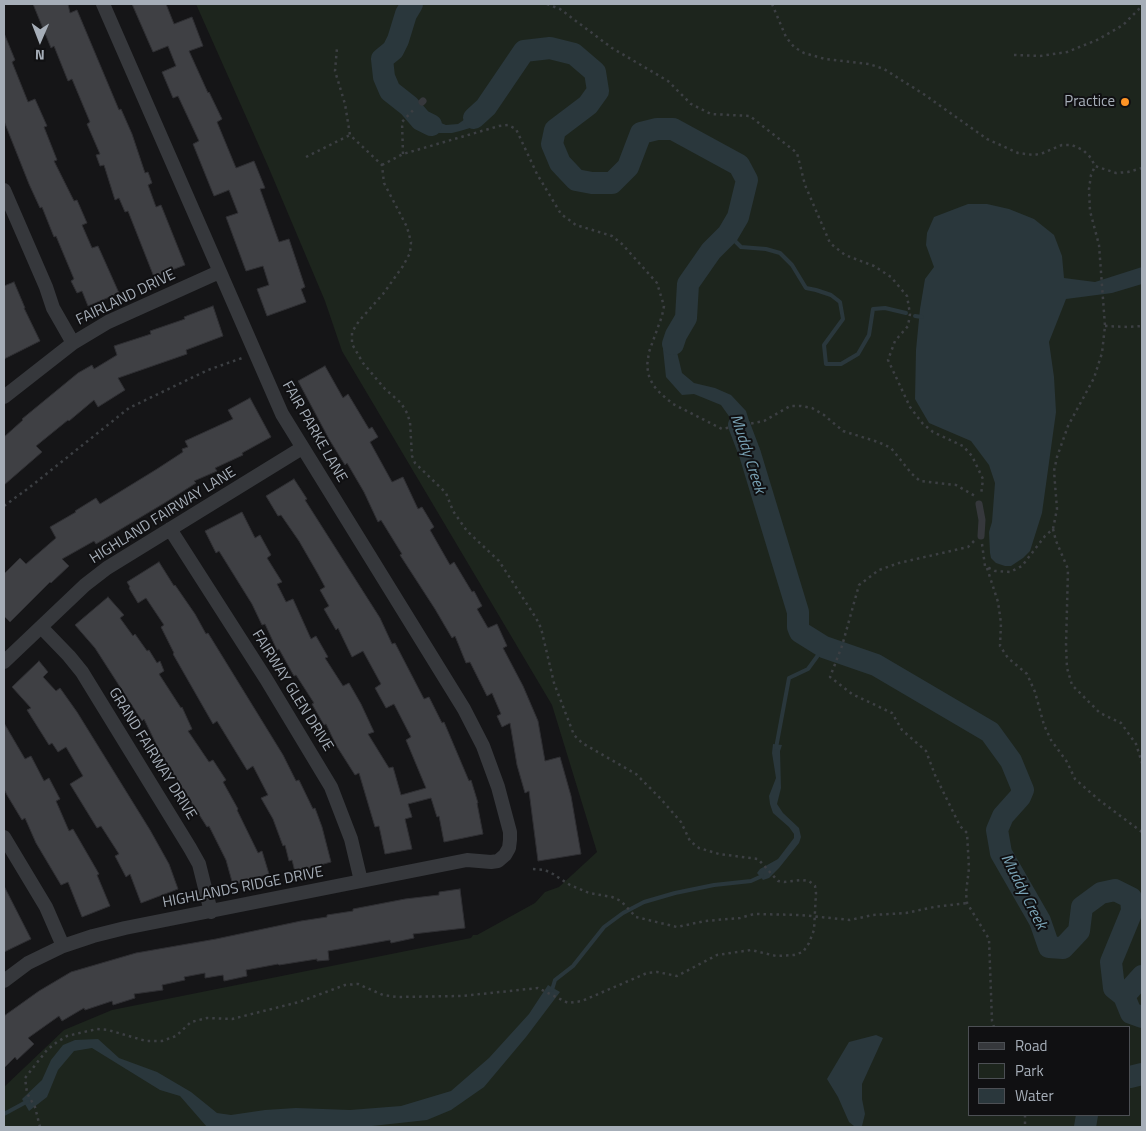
<!DOCTYPE html>
<html>
<head>
<meta charset="utf-8">
<style>
	body { margin:0 }
	#map { position:relative; width:1146px; height:1131px; overflow:hidden; background:#151517; font-family:"Titillium Web",sans-serif }
	canvas { display:block }
	.frame { position:absolute; inset:0; border:5px solid #a6aeb8; pointer-events:none }
	.legend { position:absolute; left:968px; top:1026px; width:162px; height:90px; box-sizing:border-box; background:#101012; border:1px solid #4c4f54; margin:0; padding:6px 9px; list-style:none; font-size:15px; color:#a6aeb8 }
	.legend li { display:flex; align-items:center; gap:10px; height:25px }
	.legend b { width:25px; border:1px solid #4c4f54 }
	.north { position:absolute; left:15px; top:15px; width:50px; height:50px; -webkit-text-stroke:4px #101012; paint-order:stroke; rotate:181deg; font-size:14px; font-weight:700; line-height:20px; text-align:center; color:#a6aeb8 }
	.north::after { content:''; display:block; margin:auto; width:18px; height:22px; background:#a6aeb8; clip-path:polygon(50% 0,100% 100%,50% 72%,0 100%) }
</style>
</head>
<body>
<div id="map">
<canvas width="1146" height="1131"></canvas>
<div class="frame"></div>
<ul class="legend">
<li><b style="height:6px;background:#36383c"></b>Road</li>
<li><b style="height:14px;background:#1d251d"></b>Park</li>
<li><b style="height:14px;background:#2a373c"></b>Water</li>
</ul>
<div class="north">N</div>
</div>
<script>
const ctx = document.querySelector('canvas').getContext('2d');
ctx.lineJoin = 'round';
function fillPath(path, color) {
  ctx.fillStyle = color;
  ctx.fill(path, 'evenodd');
}
function poly(rows) {
  const path = new Path2D();
  for (const r of rows) {
    path.moveTo(r[0], r[1]);
    for (let i = 2; i < r.length; i += 2) path.lineTo(r[i], r[i + 1]);
  }
  return path;
}
function trace(path, color, width, dash) {
  ctx.strokeStyle = color;
  ctx.lineWidth = width;
  ctx.lineCap = dash ? 'butt' : 'round';
  ctx.setLineDash(dash || []);
  ctx.stroke(path);
}
function label(font, color, halo, rows, align = 'center') {
  ctx.font = font + ' "Titillium Web",sans-serif';
  ctx.lineWidth = 4;
  ctx.setLineDash([]);
  ctx.textBaseline = 'middle';
  ctx.strokeStyle = halo;
  ctx.fillStyle = color;
  for (const [text, x, y, turn = 0] of rows) {
    ctx.save();
    ctx.translate(x, y);
    ctx.rotate((+turn || 0) * Math.PI / 180);
    ctx.textAlign = isNaN(turn) ? turn : align;
    if (halo) ctx.strokeText(text, 0, 0);
    ctx.fillText(text, 0, 0);
    ctx.restore();
  }
}
const green = poly([
	[196,4,1142,4,1142,1127,4,1127,4,1087,64,1030,112,1010,471,938,473,935,477,935,535,903,545,892,559,887,597,852,552,705,342,351,325,301,268,166],
	[970,1027,1130,1027,1130,1115,970,1115]
]);
const water = poly([
	[490,88,499,103,470,128,460,131,452,133,436,133,420,127,405,112,413,101,431,119,446,125,458,124,474,113,485,102],
	[968,204,987,204,1009,209,1034,219,1054,235,1062,256,1064,278,1095,282,1142,267,1142,284,1112,293,1066,299,1049,342,1054,377,1056,412,1042,513,1030,551,1023,558,1011,566,1005,566,996,563,991,558,990,553,989,532,992,522,995,483,989,465,971,441,929,423,915,399,916,350,920,309,925,279,934,267,926,245,927,233,934,217],
	[679,310,693,326,676,348,682,373,694,383,715,388,731,395,746,411,759,453,741,456,731,419,721,405,694,394,682,395,666,377,663,349],
	[773,744,782,745,780,751,781,788,777,804,783,813,799,828,801,837,799,843,779,868,769,878,763,880,757,873,760,869,778,859,794,838,794,834,789,827,773,813,770,804,769,796,776,778,772,753],
	[548,985,560,992,526,1037,484,1087,451,1110,427,1120,372,1126,207,1127,180,1096,160,1090,92,1048,74,1051,58,1070,47,1097,29,1111,22,1099,42,1080,51,1060,63,1045,75,1040,98,1039,119,1058,157,1072,191,1092,217,1113,231,1115,265,1110,296,1108,350,1110,401,1106,451,1091,489,1058,529,1014],
	[876,1035,883,1038,862,1084,862,1099,865,1114,862,1126,854,1126,849,1122,838,1097,827,1079,849,1042]
]);
const stream = poly([
	[728,234,741,247,766,249,780,253,792,265,806,288,816,290,831,295,840,302,843,319,824,345,826,364,841,364,858,354,869,335,873,309,885,308,906,313],
	[915,316,922,317],
	[776,748,789,678,808,669,824,647],
	[552,990,555,980,573,966,604,927,623,913,644,902,675,893,714,885,751,881,762,876],
	[4,1114,28,1101]
]);
const river = poly([
	[412,4,406,14,398,40,393,50,382,59,384,77,390,91,409,106,421,120,431,125],
	[474,118,486,107,524,51,550,48,574,54,595,72,598,91,588,105,555,130,552,144,560,163,576,180,592,183,612,183,628,167,641,133,657,129,673,129,739,165,747,180,738,217,728,234,711,251,688,284,686,318,676,335,673,344],
	[739,425,750,454,798,612,798,627,800,632,824,647,876,665,990,732,1011,761,1023,790,1020,797,1003,816,997,830,1001,853,1040,921,1049,947,1063,948,1079,931,1082,907,1101,893,1115,890,1131,898,1132,911,1111,962,1114,988,1124,996,1131,1013,1142,1017],
	[1124,996,1142,976],
	[1130,1077,1142,1074],
	[1085,1127,1087,1115]
]);
const building = poly([
	[33,4,68,4,70,13,77,10,119,110,121,109,132,134,145,173,148,172,152,183,148,185,156,207,161,205,185,265,154,277,128,211,125,212,119,198,115,200,104,165,100,166,96,155,100,154,87,124,90,122,72,79,68,81,54,46,51,48,33,4],
	[132,4,166,4,174,24,192,17,203,46,189,51,208,93,209,92,222,119,217,122,236,168,254,161,265,188,260,189,279,242,289,239,305,287,301,289,306,302,267,316,257,289,269,285,263,266,246,271,226,217,238,213,229,190,214,196,193,144,199,141,178,96,173,98,162,72,176,66,168,46,153,52,132,4],
	[4,33,15,60,12,62,28,102,35,99,47,126,44,127,57,160,54,161,74,201,77,200,87,223,82,225,92,248,98,246,119,293,88,306,82,291,77,293,71,281,74,279,56,236,54,237,42,207,40,208,29,184,4,121,4,33],
	[14,282,25,308,24,308,40,341,4,359,4,286,14,282],
	[213,306,223,336,186,350,187,354,118,378,125,390,98,407,94,400,69,421,68,420,36,446,42,452,4,485,4,437,23,420,22,419,78,373,92,365,94,369,117,355,114,346,151,334,150,331,185,319,184,317,213,306],
	[325,366,343,398,348,394,369,429,372,427,378,437,370,442,392,482,403,477,418,509,422,507,434,527,430,530,450,565,454,562,472,592,474,591,482,606,477,609,488,628,497,624,507,646,503,648,523,686,538,721,545,761,560,757,571,796,581,854,538,861,529,791,525,793,517,765,510,723,502,727,497,716,501,714,492,693,487,696,470,662,466,663,455,636,452,638,435,609,400,555,402,554,381,520,378,522,364,492,347,463,345,465,329,439,298,381,325,366],
	[250,398,271,437,242,453,243,455,215,468,217,471,194,481,196,483,166,502,96,544,94,541,62,559,69,566,51,583,50,582,10,622,4,616,4,574,20,558,26,564,56,538,50,527,76,512,75,511,96,498,100,504,157,469,183,452,182,449,188,447,185,441,233,419,228,410,250,398],
	[294,479,307,499,305,500,380,618,392,644,395,643,424,699,429,697,442,723,444,722,469,781,471,780,478,803,477,803,483,834,444,842,439,816,437,817,431,798,408,804,412,817,405,819,412,849,385,854,379,826,375,827,359,773,355,775,336,745,326,724,324,725,312,704,314,703,296,675,294,676,279,649,277,650,265,624,262,625,252,604,219,551,216,553,205,531,242,512,255,538,260,535,271,555,267,558,282,582,277,584,286,602,293,599,311,639,316,636,328,657,325,658,343,686,349,683,361,704,374,732,368,734,389,768,393,767,401,795,426,788,406,740,411,737,394,704,386,708,375,688,381,684,363,651,352,657,338,628,336,630,324,609,329,606,320,590,325,587,318,574,299,541,281,515,278,516,266,496,294,479],
	[159,562,174,586,175,585,195,614,206,634,208,633,283,755,296,781,299,780,313,809,315,808,322,827,331,862,295,872,292,860,289,861,285,845,283,846,273,819,261,798,268,795,253,766,247,770,217,721,213,724,173,654,174,653,161,627,164,625,146,598,138,603,129,588,130,587,127,582,159,562],
	[108,597,124,615,120,618,133,636,135,634,147,651,149,650,157,663,160,661,164,671,159,674,181,708,182,707,192,729,188,731,209,762,213,760,226,780,223,782,238,809,237,810,258,853,262,851,269,874,233,885,226,860,209,826,207,827,161,754,144,719,142,721,95,648,75,625,108,597],
	[39,661,48,672,43,677,56,691,60,688,77,712,150,830,169,864,178,889,141,903,130,874,126,877,115,856,119,854,101,826,97,828,70,784,83,776,66,747,58,752,52,743,49,745,27,710,31,708,12,687,39,661],
	[4,723,25,759,31,756,44,781,49,778,60,799,56,801,69,831,73,829,99,874,97,875,110,906,82,917,68,882,61,885,36,843,25,818,22,820,7,795,4,789,4,723],
	[4,886,31,939,4,952,4,886],
	[460,889,465,928,413,934,414,938,391,943,390,940,328,951,329,960,317,961,317,959,279,965,278,964,246,970,247,976,224,981,223,975,205,978,205,973,184,977,185,980,162,985,163,990,134,994,135,998,113,1005,112,1001,85,1010,84,1008,62,1021,59,1016,28,1038,34,1044,17,1060,15,1057,4,1068,4,1016,39,991,71,972,136,953,216,939,301,921,327,917,327,915,353,911,353,909,405,899,439,895,439,892,460,889]
]);
const path = poly([
	[547,4,560,9,612,48,668,81,691,104,711,114,750,116,797,153,805,185,830,243,845,255,874,266,891,277,907,296,910,314,908,326,895,341,888,360,910,407,923,424,933,432,963,446,972,456,983,479,981,495],
	[772,4,786,37,794,47,804,53,825,59,869,64,884,69,925,95,987,139,1018,153,1034,155,1043,153,1062,145,1072,145,1083,150,1091,158,1095,166,1116,173,1128,172,1142,168],
	[1014,55,1040,56,1067,52,1097,40,1123,25,1142,6],
	[403,154,402,122,415,108],
	[306,157,350,135],
	[382,165,403,154,499,126,508,125,516,129,537,174,561,214,576,225,612,236,622,244,657,283,664,306,662,316,649,352,647,366,649,376,653,385,661,394,673,404,722,429,764,421,790,406,801,406,812,408,824,415,843,431,878,442,891,448,912,474,920,481,956,485,975,496],
	[1105,326,1128,327,1142,326],
	[4,506,30,487,129,408,208,370,245,357],
	[1053,529,1056,541,1068,569,1066,646,1067,668,1072,685,1100,713,1121,723,1136,744,1142,763],
	[974,541,968,547,899,563,879,570,859,585,842,646,830,677,852,694,892,713,902,730,926,751,935,775,960,826,967,833,969,868,966,893,967,903,989,939,992,1021,994,1027],
	[982,544,985,566,995,571,1010,572,1022,566,1045,536,1053,529,1057,509,1054,471,1057,457,1068,426,1094,378,1102,353,1105,326,1099,245,1090,211,1089,189,1091,175,1095,166],
	[987,568,998,602,1001,623,1000,646,1008,658,1027,674,1035,692,1044,725,1051,740,1067,762,1075,779,1099,800,1142,832],
	[533,869,545,870,553,874,570,885,589,893,612,897,621,901,636,917,677,927,705,921,740,918,754,914,801,915,850,920,873,915,906,913,934,907,967,903],
	[1025,1115,1025,1127],
	[40,1127,35,1107,27,1093,25,1078,47,1050,57,1042,67,1036,97,1029,108,1030,146,1041,162,1041,176,1036,191,1022,207,1018,232,1019,299,1002,345,985,358,984,383,995,397,997,462,996,538,988,568,1003,582,1001,647,973,657,972,677,976,717,955,751,950,776,956,794,955,803,952,809,943,814,930,816,893,815,886,809,881,802,880,784,882,778,881,758,859,719,854,699,848,690,841,681,822,660,798,636,774,582,743,574,735,554,683,541,628,536,618,499,561,467,531,453,511,446,493,415,463,412,456,410,422,407,413,401,403,385,389,363,363,352,344,352,332,359,321,383,294,403,266,410,253,411,242,407,227,384,183,382,165,350,135,345,104,335,71,337,48]
]);
const lane = poly([
	[422,102,423,101],
	[979,504,982,520,981,536]
]);
const street = poly([
	[4,190,46,287,53,308,73,343],
	[4,397,73,343,108,322,219,272],
	[170,529,266,679,331,787,351,839,361,881],
	[41,627,69,656,82,672,190,848,199,864,211,912],
	[4,662,85,585,107,568,302,448],
	[4,837,46,907,63,946],
	[4,981,28,963,63,946,93,936,125,928,467,860,491,862,498,861,505,855,509,848,510,840,510,832,498,787,483,746,464,709,282,414,103,4]
]);
const markers = [
	[1125,102,5,"#ff9525"]
];
const poiNames = [
	["Practice",1115,102]
];
const streetNames = [
	["FAIRLAND DRIVE",126,298,-26],
	["FAIR PARKE LANE",314,432,60],
	["HIGHLAND FAIRWAY LANE",163,516,-32],
	["FAIRWAY GLEN DRIVE",292,691,58],
	["GRAND FAIRWAY DRIVE",152,754,58],
	["HIGHLANDS RIDGE DRIVE",243,888,-11]
];
const waterNames = [
	["Muddy Creek",747,454,72],
	["Muddy Creek",1023,892,63]
];
fillPath(green, '#1d251d');
fillPath(water, '#2a373c');
trace(stream, '#2a373c', 4);
trace(river, '#2a373c', 22);
fillPath(building, '#3f4044');
trace(building, '#2f2f33', 1);
trace(path, '#3c3f43', 2.5, [2.5, 4]);
trace(lane, '#36383c', 7);
trace(street, '#36383c', 14);
for (const [x, y, r, color] of markers) {
  const dot = new Path2D();
  dot.arc(x, y, r, 0, 2 * Math.PI);
  ctx.fillStyle = color;
  ctx.fill(dot);
  trace(dot, '#101012', 2);
}
label('15px', '#a6aeb8', '#101012', poiNames, 'right');
label('15px', '#a6aeb8', '#101012', streetNames);
label('italic 16px', '#7aa3b6', '#101012', waterNames);
</script>
</body>
</html>
